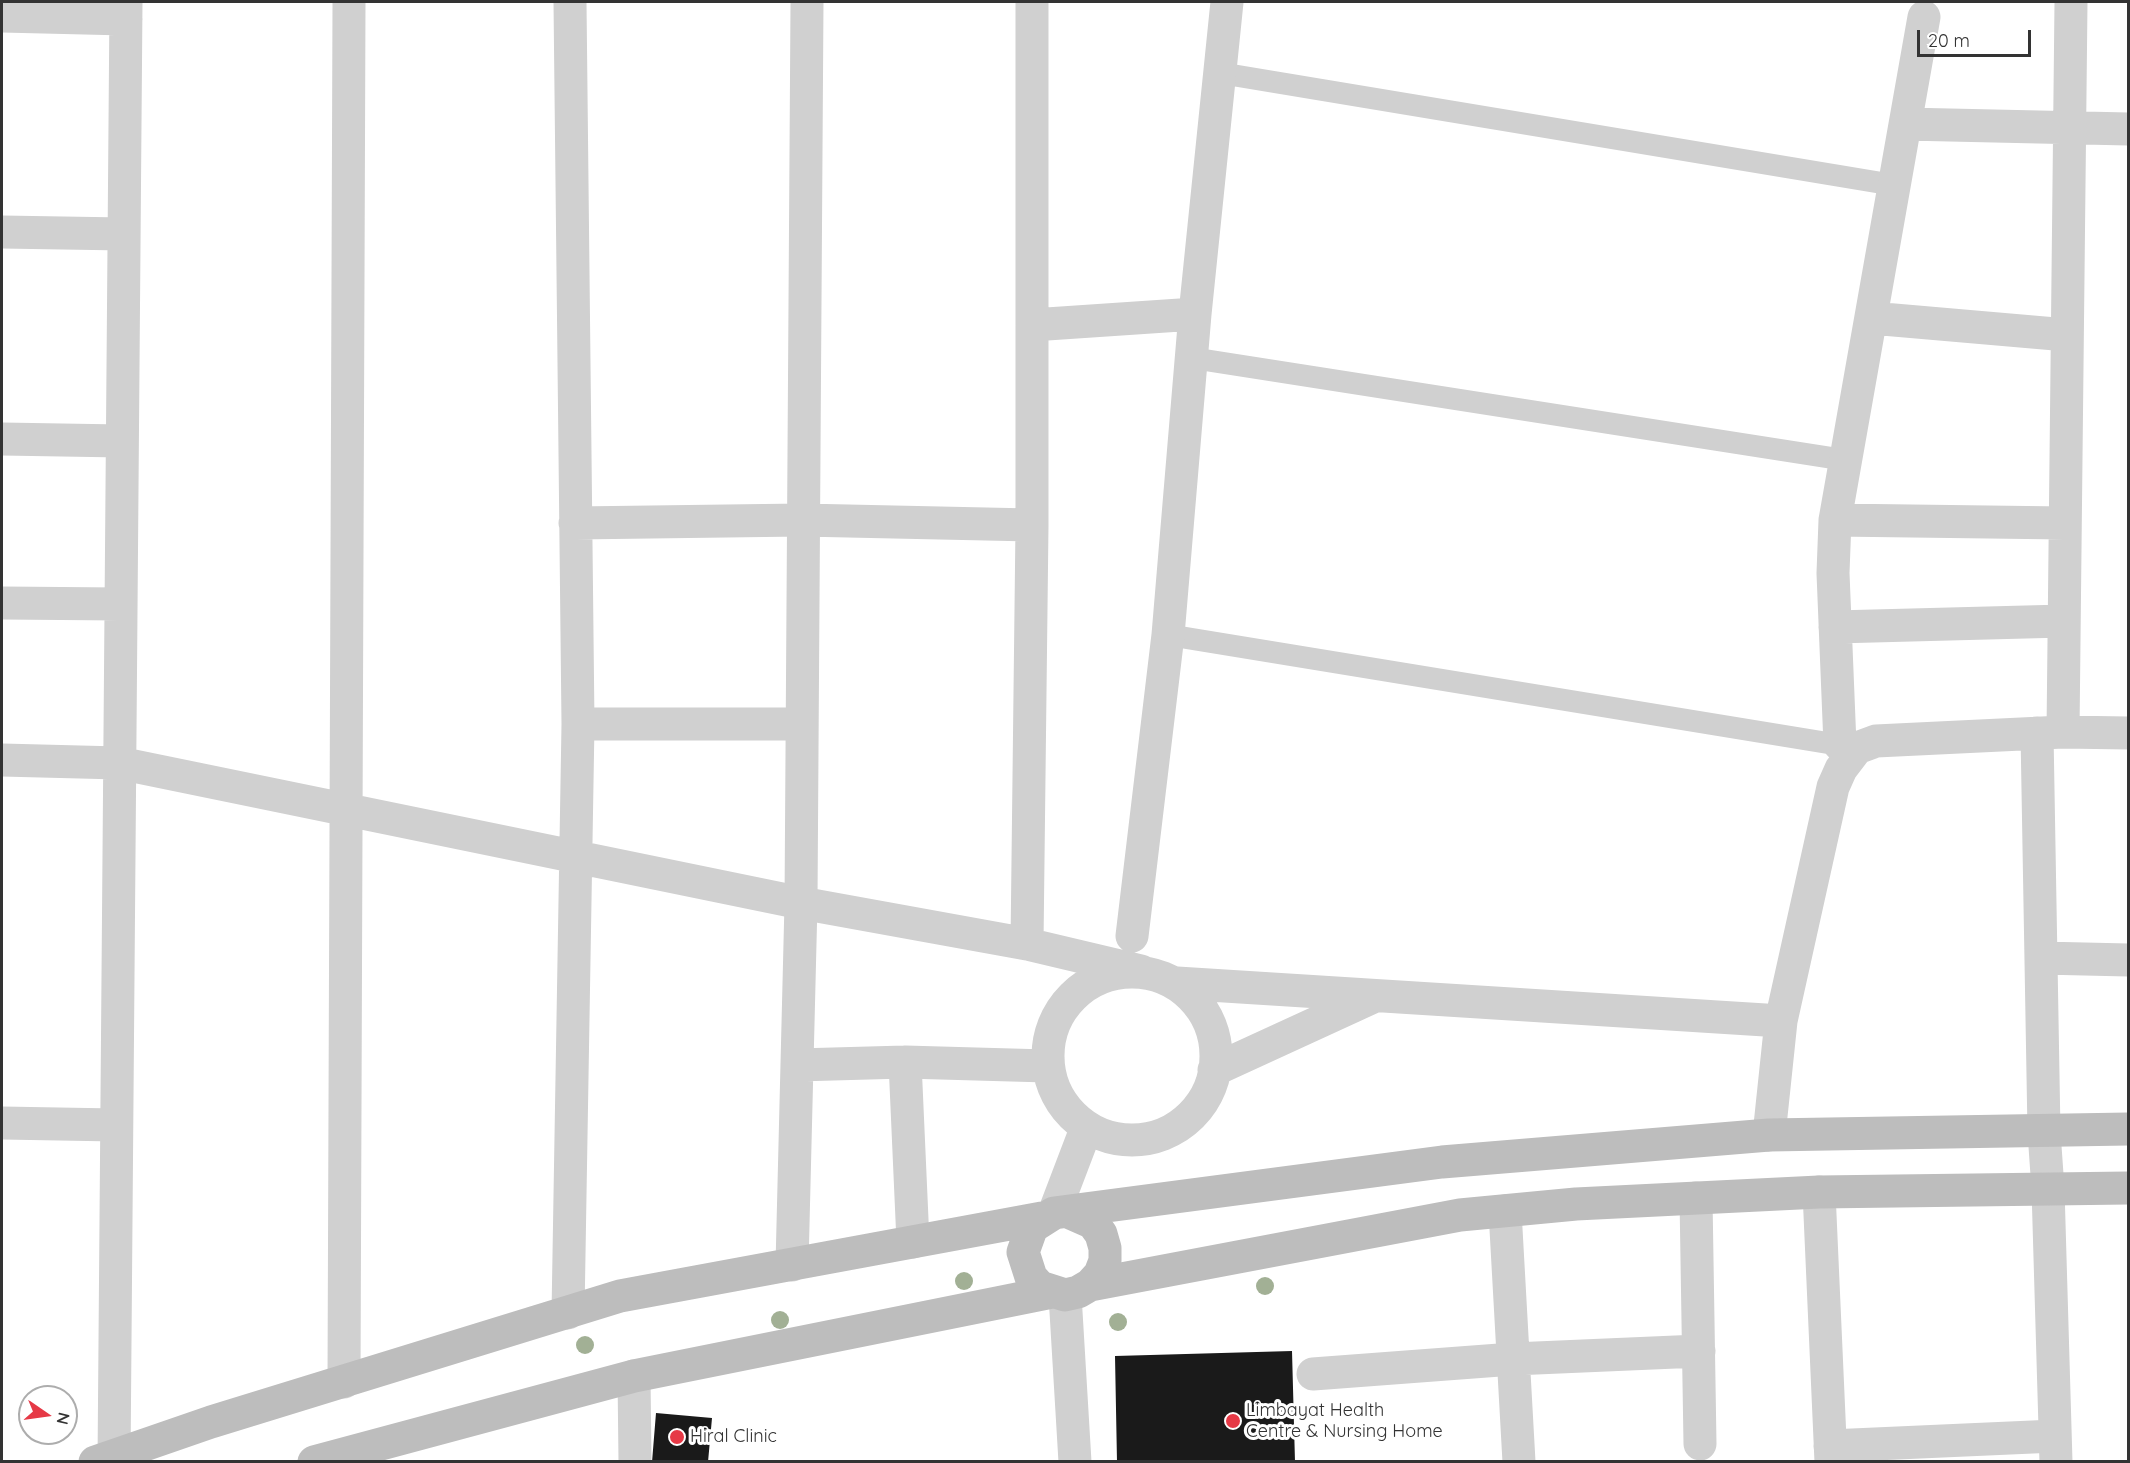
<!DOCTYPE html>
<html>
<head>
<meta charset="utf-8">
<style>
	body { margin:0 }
	#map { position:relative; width:2130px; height:1463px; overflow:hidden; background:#fff; font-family:Quicksand,sans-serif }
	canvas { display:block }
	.frame { position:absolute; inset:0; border:3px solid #333; pointer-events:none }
	.north { position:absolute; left:18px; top:1385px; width:60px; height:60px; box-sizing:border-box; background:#fff; border:2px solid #adadad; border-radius:50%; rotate:103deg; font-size:16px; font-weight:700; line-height:24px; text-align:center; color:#333 }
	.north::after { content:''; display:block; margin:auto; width:21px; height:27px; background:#e63946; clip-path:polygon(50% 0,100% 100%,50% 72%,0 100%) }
	.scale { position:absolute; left:1917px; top:30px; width:114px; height:27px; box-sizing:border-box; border:3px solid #333; border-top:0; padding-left:8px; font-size:18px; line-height:21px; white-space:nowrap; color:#333; -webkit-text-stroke:4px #fff; paint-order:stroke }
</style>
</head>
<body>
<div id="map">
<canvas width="2130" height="1463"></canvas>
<div class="frame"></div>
<div class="north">N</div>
<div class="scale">20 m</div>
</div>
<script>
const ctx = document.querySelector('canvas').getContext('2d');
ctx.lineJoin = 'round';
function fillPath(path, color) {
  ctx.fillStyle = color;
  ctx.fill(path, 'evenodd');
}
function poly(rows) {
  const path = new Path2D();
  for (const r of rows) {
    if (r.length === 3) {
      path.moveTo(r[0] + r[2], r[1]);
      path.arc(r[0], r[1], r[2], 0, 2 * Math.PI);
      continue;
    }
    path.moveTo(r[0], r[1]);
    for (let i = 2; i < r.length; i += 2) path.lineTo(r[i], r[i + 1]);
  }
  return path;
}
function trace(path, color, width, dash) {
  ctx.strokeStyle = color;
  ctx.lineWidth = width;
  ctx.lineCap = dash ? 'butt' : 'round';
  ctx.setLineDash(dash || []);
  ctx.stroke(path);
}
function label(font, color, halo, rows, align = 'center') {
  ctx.font = font + ' Quicksand,sans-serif';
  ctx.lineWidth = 6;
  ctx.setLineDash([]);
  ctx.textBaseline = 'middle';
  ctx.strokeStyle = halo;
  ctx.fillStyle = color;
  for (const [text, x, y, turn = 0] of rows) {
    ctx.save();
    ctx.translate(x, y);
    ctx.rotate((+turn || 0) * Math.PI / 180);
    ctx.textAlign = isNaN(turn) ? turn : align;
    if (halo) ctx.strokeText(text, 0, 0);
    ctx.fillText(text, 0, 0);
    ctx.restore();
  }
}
const building = poly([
	[1292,1351,1295,1462,1117,1462,1115,1356],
	[656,1413,712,1418,708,1462,652,1462]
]);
const service = poly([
	[1220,73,1894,185],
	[1192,358,1845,460],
	[1168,635,1840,745]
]);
const minor = poly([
	[2,16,126,19],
	[1905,124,2128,129],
	[2,232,124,234],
	[1871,318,2067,335],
	[1032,325,1195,314],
	[2,439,122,441],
	[1835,520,2065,523],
	[575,523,802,520,1032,525],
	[2,603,120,604],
	[1835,627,2064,621],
	[578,724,802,724],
	[2063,732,2071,2],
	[2037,733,2044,1132,2048,1189,2056,1462],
	[1857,748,1840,745,1833,573,1835,520,1924,17],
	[2,760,119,763,801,903,1027,944,1141,971],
	[1132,936,1168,635,1195,314,1227,2],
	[1027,944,1032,525,1032,2],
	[2041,958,2128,960],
	[1132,1056,84],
	[1177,983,1781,1021],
	[905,1062,913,1242],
	[797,1065,905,1062,1047,1066],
	[1214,1070,1373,997],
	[2,1123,116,1125],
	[1769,1135,1781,1021,1833,787,1841,769,1857,748,1876,741,2063,732,2128,733],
	[1819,1192,1831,1462],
	[1696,1198,1700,1444],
	[1505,1211,1519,1462],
	[1054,1213,1086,1129],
	[792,1265,801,903,807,2],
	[1065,1295,1075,1462],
	[568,1313,578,724,570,2],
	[1313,1374,1513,1359,1699,1351],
	[634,1376,635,1462],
	[344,1382,349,2],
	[1830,1446,2055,1436],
	[114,1462,126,2]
]);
const secondary = poly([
	[1068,1212,1093,1223,1101,1234,1105,1248,1105,1261,1100,1274,1090,1285,1078,1292,1065,1295,1040,1287,1031,1277,1023,1252,1032,1227,1054,1213,1442,1162,1769,1135,2128,1129],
	[1090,1285,1460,1215,1576,1204,1819,1192,2128,1188],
	[95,1462,211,1422,620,1296,1042,1218],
	[314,1462,634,1376,1052,1292]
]);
const trees = [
	[964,1281],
	[1265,1286],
	[780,1320],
	[1118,1322],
	[585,1345]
];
const markers = [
	[1233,1421,8,"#e63946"],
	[677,1437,8,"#e63946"]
];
const poiNames = [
	["Limbayat Health",1246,1411],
	["Centre & Nursing Home",1246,1432],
	["Hiral Clinic",690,1437]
];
fillPath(building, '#1a1a1a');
trace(service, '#d0d0d0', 22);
trace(minor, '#d0d0d0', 33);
trace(secondary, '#bdbdbd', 33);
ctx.fillStyle = '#a2b095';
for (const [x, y] of trees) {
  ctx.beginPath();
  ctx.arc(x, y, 9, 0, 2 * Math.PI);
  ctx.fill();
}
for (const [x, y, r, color] of markers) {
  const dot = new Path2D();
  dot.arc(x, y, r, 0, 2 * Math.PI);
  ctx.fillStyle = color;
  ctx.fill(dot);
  trace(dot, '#fff', 2);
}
label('18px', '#333', '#fff', poiNames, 'left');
</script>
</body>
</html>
